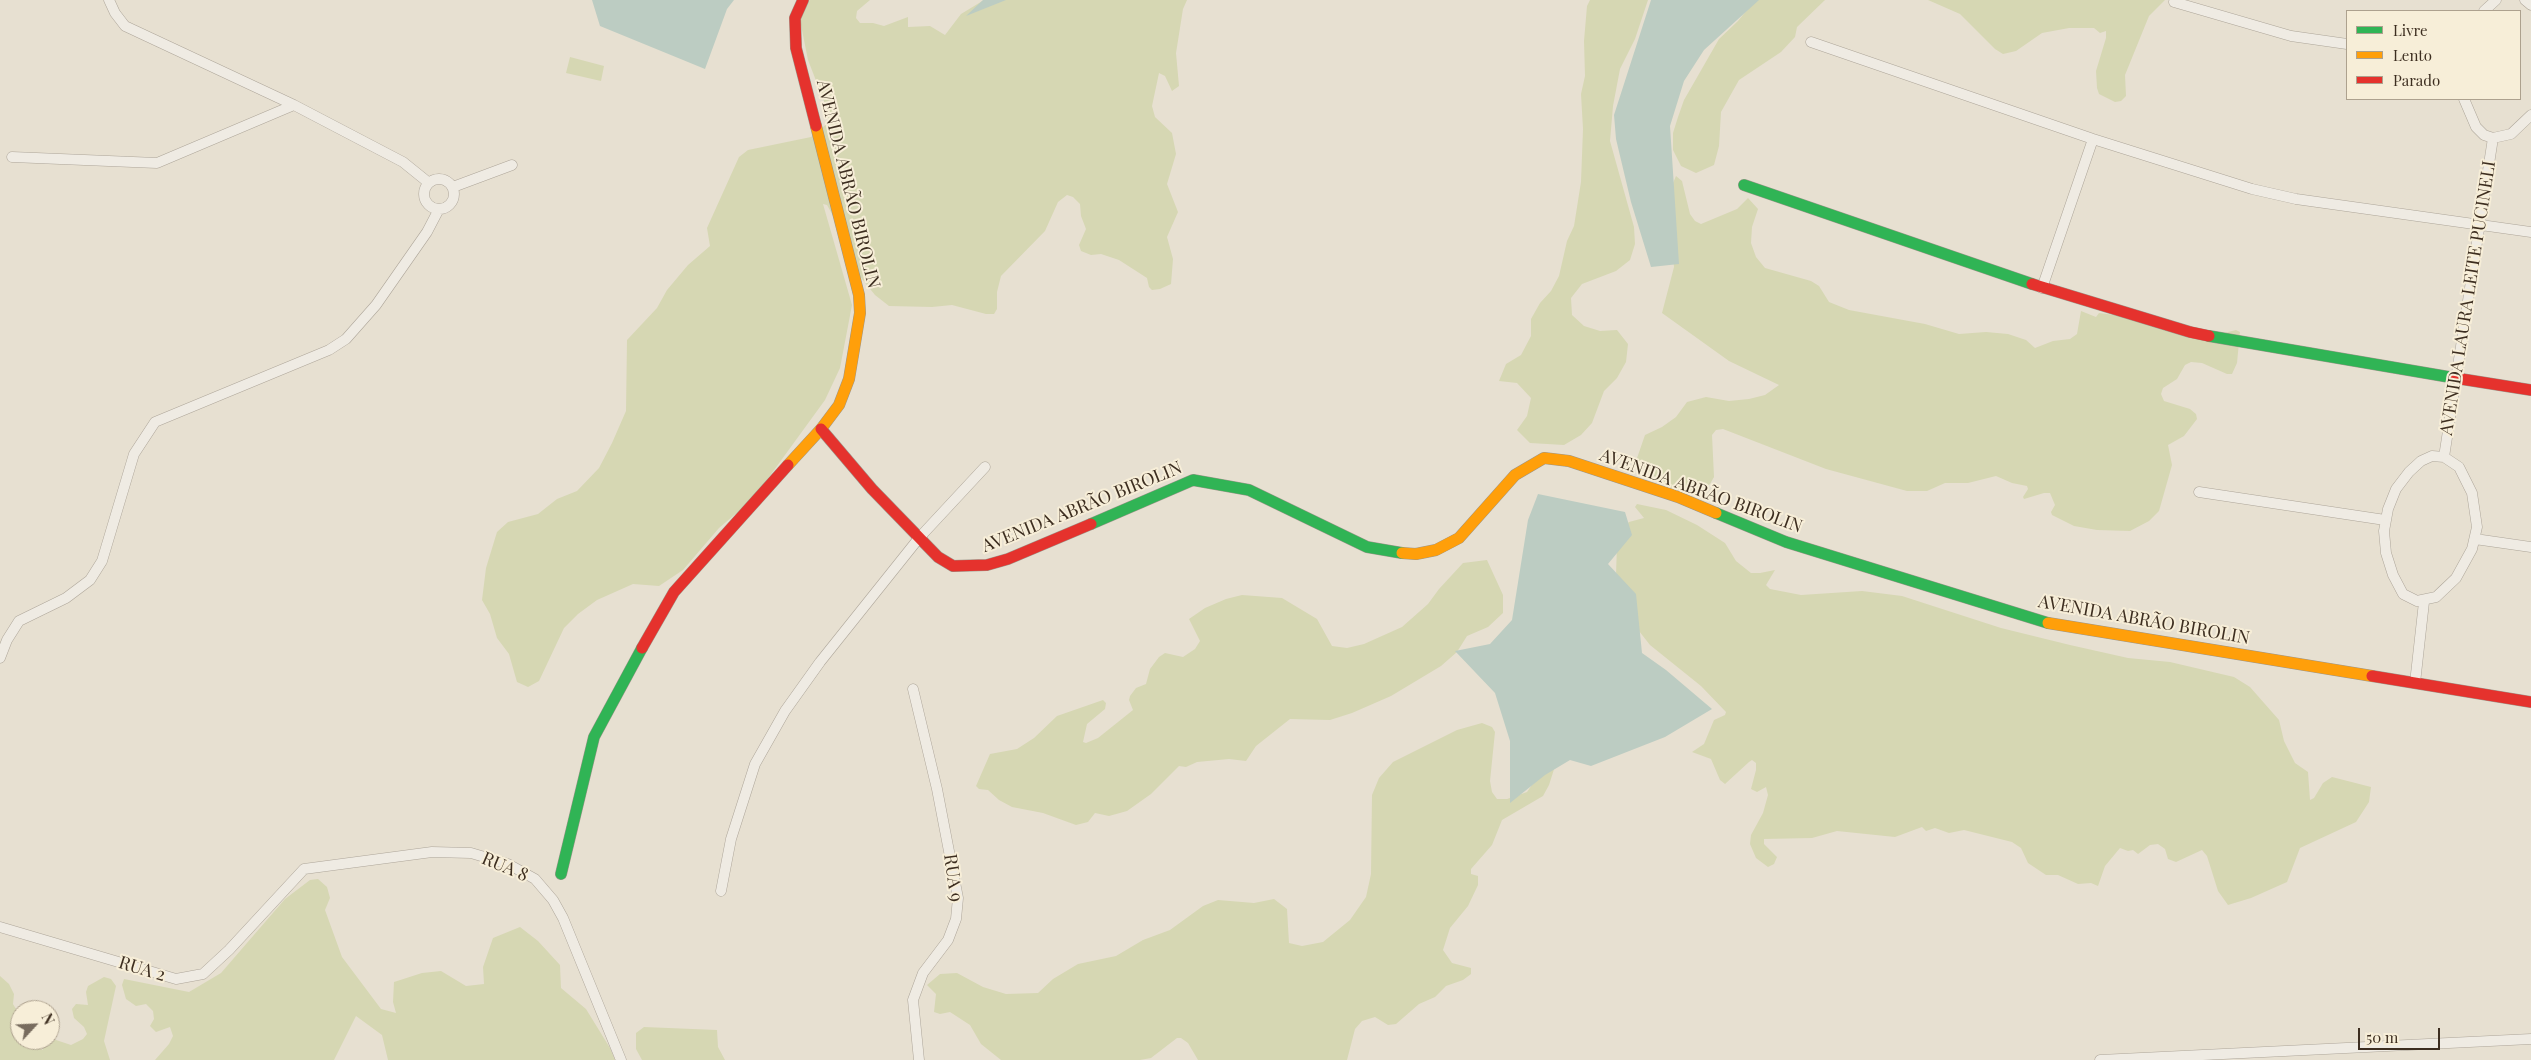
<!DOCTYPE html>
<html>
<head>
<meta charset="utf-8">
<style>
	body { margin:0 }
	#map { position:relative; width:2531px; height:1060px; overflow:hidden; background:#e7e0d1; font-family:"Playfair Display",serif }
	canvas { display:block }
	.legend { position:absolute; left:2346px; top:10px; width:175px; height:90px; box-sizing:border-box; background:#f7eed8; border:1px solid #ada18e; margin:0; padding:6px 9px; list-style:none; font-size:15px; color:#3d2e20 }
	.legend li { display:flex; align-items:center; gap:10px; height:25px }
	.legend b { width:25px; border:1px solid #ada18e }
	.north { position:absolute; left:10px; top:1000px; width:50px; height:50px; box-sizing:border-box; background:#f7eed8; border:1px solid #ada18e; border-radius:50%; rotate:65deg; font-size:14px; font-weight:700; line-height:20px; text-align:center; color:#3d2e20 }
	.north::after { content:''; display:block; margin:auto; width:18px; height:22px; background:#786c5e; clip-path:polygon(50% 0,100% 100%,50% 72%,0 100%) }
	.scale { position:absolute; left:2358px; top:1028px; width:82px; height:22px; box-sizing:border-box; border:2px solid #3d2e20; border-top:0; padding-left:6px; font-size:15px; line-height:18px; white-space:nowrap; color:#3d2e20; -webkit-text-stroke:4px #f7eed8; paint-order:stroke }
</style>
</head>
<body>
<div id="map">
<canvas width="2531" height="1060"></canvas>
<ul class="legend">
<li><b style="height:6px;background:#30b455"></b>Livre</li>
<li><b style="height:6px;background:#ff9f0a"></b>Lento</li>
<li><b style="height:6px;background:#e5322d"></b>Parado</li>
</ul>
<div class="north">N</div>
<div class="scale">50 m</div>
</div>
<script>
const ctx = document.querySelector('canvas').getContext('2d');
ctx.lineJoin = 'round';
function fillPath(path, color) {
  ctx.fillStyle = color;
  ctx.fill(path, 'evenodd');
}
function poly(rows) {
  const path = new Path2D();
  for (const r of rows) {
    if (r.length === 3) {
      path.moveTo(r[0] + r[2], r[1]);
      path.arc(r[0], r[1], r[2], 0, 2 * Math.PI);
      continue;
    }
    path.moveTo(r[0], r[1]);
    for (let i = 2; i < r.length; i += 2) path.lineTo(r[i], r[i + 1]);
  }
  return path;
}
function trace(path, color, width, dash) {
  ctx.strokeStyle = color;
  ctx.lineWidth = width;
  ctx.lineCap = dash ? 'butt' : 'round';
  ctx.setLineDash(dash || []);
  ctx.stroke(path);
}
function label(font, color, halo, rows, align = 'center') {
  ctx.font = font + ' "Playfair Display",serif';
  ctx.lineWidth = 4;
  ctx.setLineDash([]);
  ctx.textBaseline = 'middle';
  ctx.strokeStyle = halo;
  ctx.fillStyle = color;
  for (const [text, x, y, turn = 0] of rows) {
    ctx.save();
    ctx.translate(x, y);
    ctx.rotate((+turn || 0) * Math.PI / 180);
    ctx.textAlign = isNaN(turn) ? turn : align;
    if (halo) ctx.strokeText(text, 0, 0);
    ctx.fillText(text, 0, 0);
    ctx.restore();
  }
}
const green = poly([
	[809,0,870,0,857,11,856,18,860,23,873,23,884,26,908,17,908,27,930,26,945,35,961,14,984,0,1187,0,1183,9,1176,53,1179,86,1172,91,1165,76,1159,73,1152,106,1155,117,1172,133,1176,154,1167,184,1178,212,1167,237,1173,259,1171,284,1160,289,1152,290,1149,287,1147,278,1119,260,1101,254,1091,255,1081,251,1079,245,1086,229,1081,216,1080,204,1073,197,1067,195,1058,202,1045,231,1001,276,997,292,997,309,994,314,986,314,952,305,932,307,889,306,875,295,858,274,832,214,827,205,823,204,852,305,840,368,825,400,753,499,719,528,683,570,659,586,633,584,597,600,578,614,564,628,539,681,528,687,517,682,509,654,497,638,490,614,482,600,486,568,497,532,508,522,538,514,557,499,577,491,599,468,612,443,626,411,627,340,657,308,667,290,688,265,710,246,707,228,739,157,748,150,811,137,829,122,827,109,808,60,800,20],
	[1590,0,1648,0,1635,39,1620,69,1613,106,1610,141,1634,227,1635,244,1630,260,1616,271,1582,284,1571,298,1572,315,1584,326,1600,331,1617,330,1628,344,1626,362,1617,378,1604,391,1592,423,1581,435,1564,445,1530,443,1517,430,1527,416,1531,398,1517,383,1499,381,1506,364,1521,355,1531,336,1531,319,1540,303,1551,291,1559,276,1567,241,1574,226,1581,182,1583,129,1581,94,1585,76,1584,41,1587,6],
	[1755,0,1825,0,1797,27,1795,37,1781,52,1739,80,1721,112,1719,146,1714,165,1696,173,1681,166,1673,150,1673,133,1678,117,1684,100,1719,39,1738,21],
	[1928,0,2165,0,2149,16,2125,75,2126,96,2121,101,2115,102,2099,94,2097,88,2096,71,2106,38,2106,31,2100,33,2094,28,2069,28,2042,33,2016,51,2003,54,1995,49,1960,14],
	[570,57,604,66,601,81,566,73],
	[1676,176,1682,181,1690,214,1695,221,1701,224,1737,209,1748,198,1758,209,1752,227,1751,243,1756,257,1765,268,1811,281,1819,286,1829,302,1849,310,1925,324,1959,334,1986,332,2008,334,2026,340,2035,348,2053,341,2070,339,2077,334,2081,311,2096,317,2099,313,2138,318,2216,335,2236,330,2240,332,2237,363,2232,374,2227,374,2202,363,2191,362,2185,365,2177,379,2163,388,2161,394,2164,401,2190,409,2196,414,2197,419,2184,436,2168,445,2172,465,2159,511,2149,521,2130,531,2097,530,2074,526,2052,515,2051,512,2055,505,2050,493,2044,493,2024,499,2023,497,2028,489,2027,486,2012,483,1996,476,1968,483,1945,483,1927,491,1907,491,1826,469,1723,429,1716,430,1712,435,1714,477,1710,484,1702,489,1687,492,1673,489,1659,480,1636,461,1645,435,1662,427,1676,417,1687,402,1706,397,1729,401,1749,399,1765,395,1779,385,1729,361,1662,313,1674,267,1669,208,1673,183],
	[1637,504,1666,510,1697,525,1725,543,1736,561,1751,573,1760,573,1775,570,1766,585,1770,589,1801,595,1862,591,1902,596,2001,628,2070,645,2128,658,2170,662,2234,677,2250,687,2279,720,2284,741,2295,763,2308,772,2310,800,2314,798,2323,783,2332,777,2371,787,2369,802,2356,822,2300,848,2287,882,2251,898,2228,905,2218,891,2207,856,2202,850,2176,862,2168,859,2165,849,2158,844,2150,845,2138,854,2133,850,2128,851,2120,848,2105,866,2098,886,2091,883,2078,884,2058,875,2046,875,2028,863,2021,848,2012,842,1964,830,1949,833,1935,828,1926,831,1922,827,1895,837,1837,831,1812,838,1764,839,1764,844,1777,857,1774,864,1768,867,1756,858,1750,844,1751,835,1763,813,1768,795,1766,787,1757,792,1751,789,1756,770,1756,763,1752,760,1749,762,1725,784,1720,780,1711,759,1692,752,1704,744,1714,720,1725,715,1726,712,1701,686,1650,645,1639,631,1616,575,1617,545,1625,526,1629,522,1644,518,1635,507],
	[1487,560,1503,595,1503,613,1488,627,1467,636,1457,652,1441,666,1391,696,1352,713,1330,720,1290,719,1256,746,1246,761,1229,759,1197,762,1186,767,1179,766,1151,794,1127,811,1109,816,1095,813,1088,822,1076,825,1043,813,1012,807,999,800,988,790,979,789,976,786,990,754,1017,749,1034,738,1057,716,1103,700,1106,703,1105,709,1087,724,1083,742,1086,743,1098,738,1133,710,1129,700,1130,696,1136,688,1146,684,1150,669,1159,657,1165,653,1183,657,1195,649,1200,641,1189,619,1205,608,1226,599,1242,595,1282,598,1317,619,1332,646,1347,648,1364,644,1402,627,1428,604,1439,589,1463,563],
	[1482,723,1492,727,1495,732,1490,781,1492,792,1497,799,1507,799,1527,792,1546,764,1556,763,1549,785,1543,796,1502,820,1492,845,1471,869,1471,874,1478,876,1478,885,1468,906,1450,928,1443,950,1452,963,1471,968,1471,974,1463,980,1446,986,1435,997,1419,1004,1396,1024,1388,1025,1375,1017,1362,1021,1355,1029,1347,1060,1198,1060,1188,1043,1181,1038,1177,1038,1151,1058,1140,1060,1001,1060,981,1044,970,1025,950,1012,940,1014,934,1012,936,994,927,985,940,974,957,973,983,987,1006,994,1038,993,1053,979,1078,964,1116,956,1143,940,1170,930,1203,906,1218,900,1254,903,1274,899,1287,909,1289,943,1302,946,1323,942,1350,920,1366,897,1371,874,1372,795,1379,778,1393,762,1457,730],
	[318,879,327,887,330,898,325,910,342,957,381,1009,396,1013,393,1002,394,982,422,973,441,971,466,986,484,984,483,967,493,938,520,927,538,941,560,965,561,988,586,1009,610,1048,615,1060,388,1060,382,1035,356,1016,334,1060,155,1060,169,1044,173,1036,170,1027,156,1032,150,1026,154,1019,153,1011,146,1004,136,1006,126,999,122,985,124,979,189,992,221,973,285,899,310,880],
	[0,976,9,984,14,994,13,1004,20,1016,20,1040,31,1040,33,1045,43,1050,42,1040,50,1040,50,1038,71,1045,83,1039,87,1034,84,1027,74,1018,72,1009,76,1004,88,1005,86,992,88,986,104,977,111,979,116,986,104,1041,110,1060,0,1060],
	[644,1027,717,1030,718,1047,725,1060,642,1060,636,1049,636,1033]
]);
const water = poly([
	[592,0,734,0,727,9,705,69,600,26],
	[983,0,1006,0,966,16],
	[1651,0,1759,0,1704,50,1684,81,1670,126,1679,264,1651,267,1631,202,1616,139,1614,115],
	[1538,494,1625,512,1632,535,1608,564,1636,594,1642,653,1666,670,1712,709,1665,737,1591,766,1570,760,1545,775,1510,803,1510,741,1495,693,1455,651,1490,644,1512,620,1528,520]
]);
const street = poly([
	[109,0,115,13,125,26,294,105,403,162,429,183],
	[2525,0,2531,5],
	[2174,2,2291,36,2347,44],
	[2484,11,2496,0],
	[1811,42,2093,139,2252,189,2296,199,2531,232],
	[2464,99,2476,127,2484,135,2493,138,2511,134,2531,115],
	[12,157,157,163,294,105],
	[439,194,15],
	[453,187,512,165],
	[2042,288,2093,139],
	[2432,456,2444,457,2459,467,2472,493,2477,527,2472,549,2456,578,2436,597,2417,601,2403,594,2393,575,2386,553,2384,531,2388,509,2396,489,2409,472,2421,461,2432,456],
	[2444,457,2493,138],
	[2199,492,2385,520],
	[2475,539,2531,547],
	[0,658,7,640,19,621,66,598,90,580,102,561,134,454,155,422,329,350,346,339,376,305,427,232,439,209],
	[2415,683,2424,602],
	[913,689,937,789,958,898,956,919,948,940,923,973,913,1000,919,1060],
	[721,891,731,839,755,764,785,711,820,662,919,538,985,467],
	[0,927,176,979,203,974,229,950,304,869,432,852,471,853,508,864,535,879,553,900,563,918,621,1060],
	[2100,1060,2531,1039]
]);
const fast = poly([
	[1744,185,2032,284],
	[2209,336,2455,378],
	[1716,513,1786,542,2048,623],
	[1091,524,1193,480,1249,490,1367,547,1402,553],
	[561,874,594,737,642,648]
]);
const slow = poly([
	[788,465,821,429,839,405,849,379,860,313,859,295,816,126],
	[1402,553,1416,554,1436,550,1459,538,1515,475,1544,458,1569,461,1678,497,1716,513],
	[2048,623,2372,676]
]);
const jam = poly([
	[803,0,795,18,796,48,816,126],
	[2032,284,2190,332,2209,336],
	[2455,378,2531,390],
	[821,429,872,489,938,557,953,566,987,565,1008,559,1091,524],
	[642,648,674,592,788,465],
	[2372,676,2531,702]
]);
const streetNames = [
	["AVENIDA ABRÃO BIROLIN",848,184,76],
	["AVENIDA LAURA LEITE PUCINELI",2468,298,-81],
	["AVENIDA ABRÃO BIROLIN",1701,491,20],
	["AVENIDA ABRÃO BIROLIN",1082,507,-22],
	["AVENIDA ABRÃO BIROLIN",2144,620,10],
	["RUA 8",505,867,23],
	["RUA 9",953,878,82],
	["RUA 2",142,969,17]
];
fillPath(green, '#d6d7b3');
fillPath(water, '#bcccc2');
trace(street, '#ada599', 11);
trace(fast, '#9c958a', 12);
trace(slow, '#9c958a', 12);
trace(jam, '#9c958a', 12);
trace(street, '#efebe3', 10);
trace(fast, '#30b455', 11);
trace(slow, '#ff9f0a', 11);
trace(jam, '#e5322d', 11);
label('18px', '#3d2e20', '#f7eed8', streetNames);
</script>
</body>
</html>
